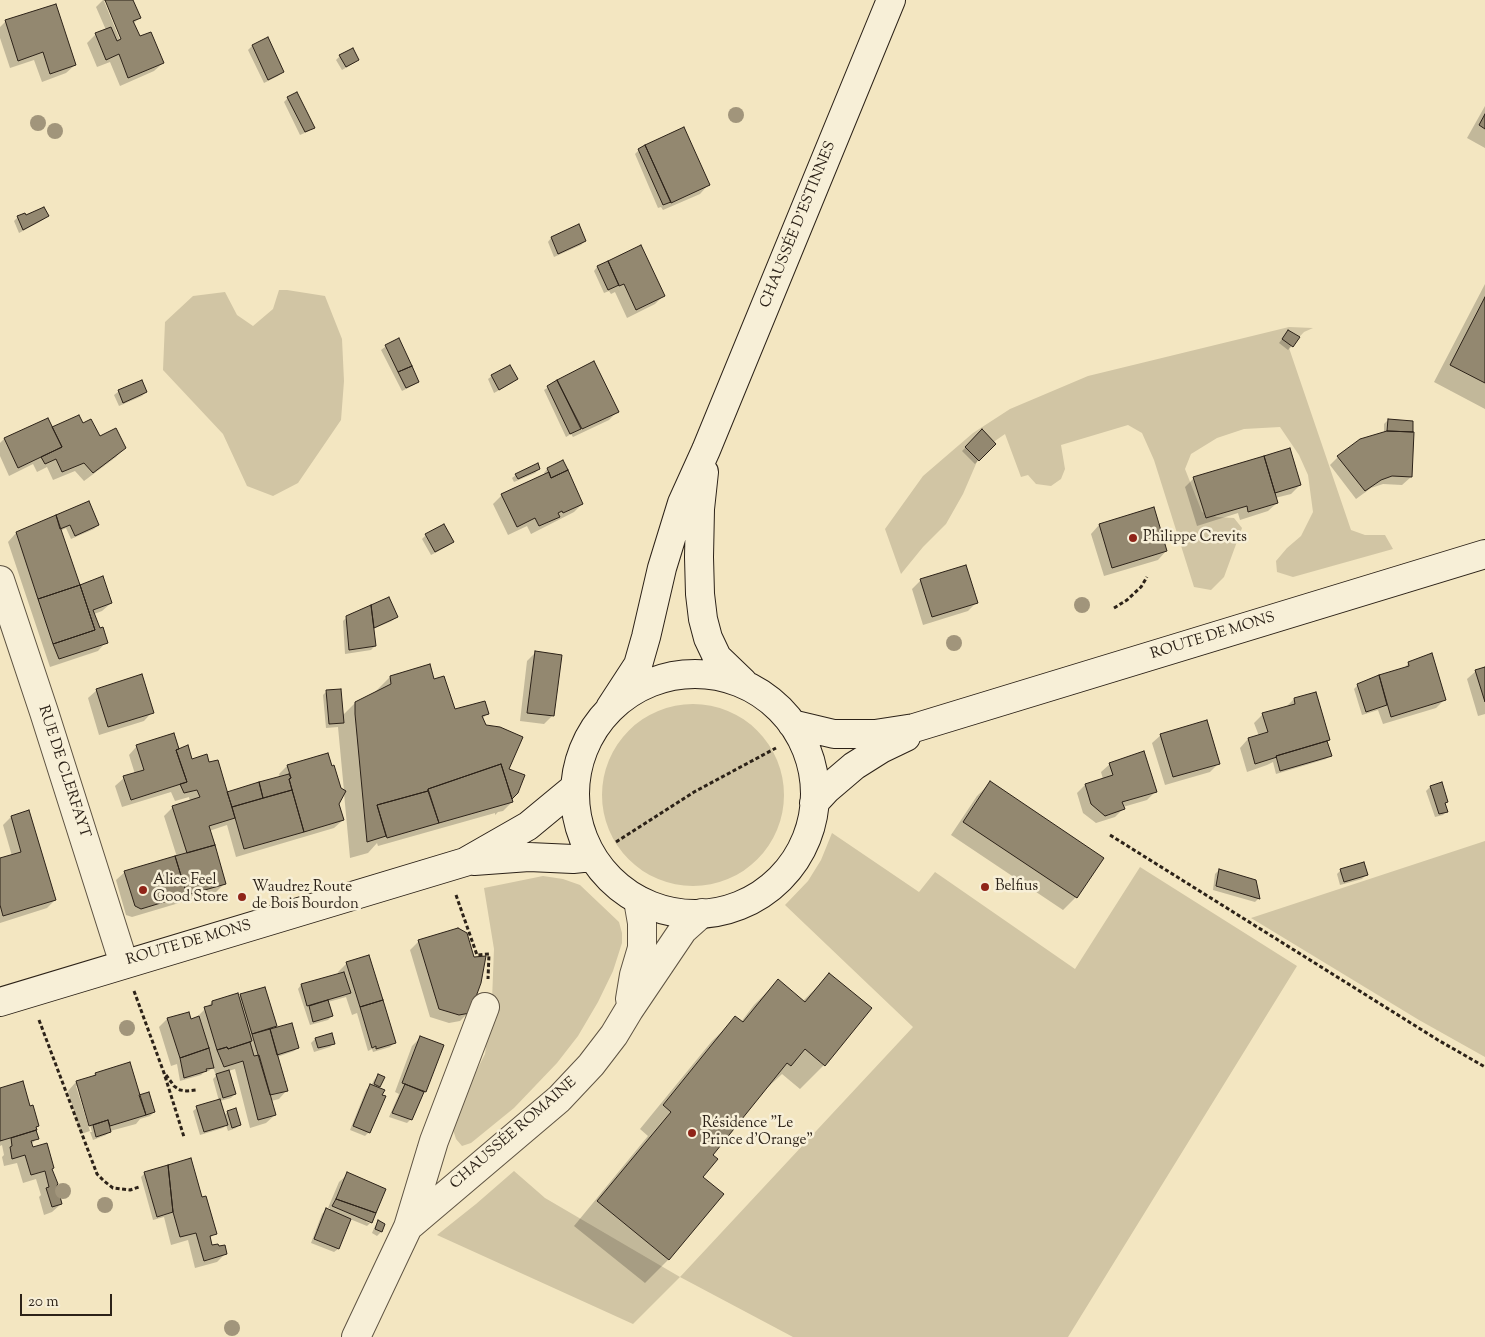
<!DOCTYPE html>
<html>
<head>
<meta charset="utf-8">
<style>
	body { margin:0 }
	#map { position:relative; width:1485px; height:1337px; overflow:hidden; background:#f3e6c1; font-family:"Sorts Mill Goudy",serif }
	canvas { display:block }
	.scale { position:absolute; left:20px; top:1294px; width:92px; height:22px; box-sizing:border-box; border:2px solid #2c2218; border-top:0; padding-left:6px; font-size:15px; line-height:18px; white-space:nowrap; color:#2c2218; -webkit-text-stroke:4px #f7efd7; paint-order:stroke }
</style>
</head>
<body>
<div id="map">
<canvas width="1485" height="1337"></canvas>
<div class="scale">20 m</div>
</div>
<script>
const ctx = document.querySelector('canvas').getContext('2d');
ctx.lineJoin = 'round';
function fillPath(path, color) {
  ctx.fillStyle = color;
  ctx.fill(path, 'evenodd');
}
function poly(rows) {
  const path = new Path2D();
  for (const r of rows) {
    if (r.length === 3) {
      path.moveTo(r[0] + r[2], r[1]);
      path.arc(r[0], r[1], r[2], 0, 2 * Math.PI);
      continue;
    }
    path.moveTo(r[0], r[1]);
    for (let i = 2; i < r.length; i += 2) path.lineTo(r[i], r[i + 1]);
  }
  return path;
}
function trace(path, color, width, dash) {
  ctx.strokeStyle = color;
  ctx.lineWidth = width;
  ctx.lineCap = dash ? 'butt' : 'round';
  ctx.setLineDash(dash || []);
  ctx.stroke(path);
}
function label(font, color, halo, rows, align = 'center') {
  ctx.font = font + ' "Sorts Mill Goudy",serif';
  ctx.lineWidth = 5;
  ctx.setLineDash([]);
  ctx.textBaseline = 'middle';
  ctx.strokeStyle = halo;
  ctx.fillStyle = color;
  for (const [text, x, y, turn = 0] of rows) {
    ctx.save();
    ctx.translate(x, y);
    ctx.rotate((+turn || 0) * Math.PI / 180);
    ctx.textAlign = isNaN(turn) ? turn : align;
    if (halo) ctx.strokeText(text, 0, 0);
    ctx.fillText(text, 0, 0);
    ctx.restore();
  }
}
const green = poly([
	[279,290,287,290,325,296,342,339,344,381,341,420,298,483,273,496,247,486,223,434,163,370,165,322,193,296,225,292,237,315,253,326,273,309],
	[1289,327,1313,328,1304,332,1289,348,1351,530,1365,535,1385,535,1393,549,1293,577,1277,572,1276,561,1287,548,1301,536,1313,512,1308,475,1299,455,1280,427,1244,429,1217,438,1191,454,1185,469,1202,512,1217,517,1234,518,1242,528,1224,577,1211,590,1194,587,1154,460,1142,433,1128,425,1061,445,1065,469,1061,479,1051,486,1036,484,1028,475,1021,477,1005,434,982,450,963,494,946,524,923,547,901,574,885,529,923,476,973,433,1010,409,1088,376],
	[693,795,91],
	[832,833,919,892,935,872,1075,969,1140,867,1297,966,1068,1337,793,1337,680,1277,633,1324,437,1235,476,1204,514,1171,545,1198,680,1277,913,1027,785,905,808,881,821,860],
	[1485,841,1485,1057,1419,1020,1251,918],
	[543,876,563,879,580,885,619,922,622,933,622,943,613,971,598,1002,578,1036,557,1063,514,1108,471,1143,462,1146,456,1139,453,1130,458,1107,485,1054,492,1000,494,949,484,888]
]);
const shadow = poly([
	[103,0,132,0,139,18,133,24,140,38,163,63,154,71,120,86,110,62,97,67,87,43,96,34,106,30,96,7],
	[104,1,107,1,125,44,122,45],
	[6,21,75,65,66,73,42,82,34,60,10,68,0,38,0,27],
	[252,46,282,72,278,76,264,83,248,50],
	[340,56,358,59,354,63,342,70,336,60],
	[288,98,313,127,309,131,300,135,284,102],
	[1485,106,1485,148,1467,138],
	[639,150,708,185,700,194,663,210,661,207,658,208,635,154],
	[47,216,43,220,19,233,14,221,18,217],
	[578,226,585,241,581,245,554,257,548,242,551,238],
	[641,247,663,296,655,304,627,318,615,292,611,294,609,291,604,293,594,271,597,267],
	[1485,284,1485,409,1434,382],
	[1285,335,1292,346,1288,350,1279,343],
	[399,340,418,382,414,385,402,391,381,350,385,347],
	[492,376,516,379,512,383,494,393,488,379],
	[558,381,617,412,609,420,573,437,571,434,566,437,544,390],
	[141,382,146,392,142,396,119,406,114,395,118,392],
	[48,419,52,428,82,425,99,438,124,448,116,457,84,481,75,471,53,480,47,467,37,472,33,464,9,476,0,456,0,443,4,439],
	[1388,420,1411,477,1402,485,1383,484,1371,488,1356,499,1330,465,1338,457,1384,433,1384,424],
	[982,431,994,444,975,464,962,451],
	[539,469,535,473,514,482,512,478,516,475],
	[547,469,582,504,574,512,531,534,527,526,508,535,493,504,502,495,545,475,544,473],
	[1194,478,1300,485,1291,494,1275,498,1277,503,1268,511,1240,520,1238,513,1197,526,1185,487],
	[88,503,98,525,94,529,71,539,66,528,60,531,79,587,111,603,102,611,94,614,106,642,98,651,50,667,8,542,16,533],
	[1153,509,1166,551,1158,560,1104,576,1091,534,1099,525],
	[426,535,452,542,448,546,431,555,422,539],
	[921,580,976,603,968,611,923,625,912,589],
	[388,599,396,617,392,621,373,629,375,646,371,650,345,654,343,621,347,617],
	[535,653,553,715,544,724,520,721,527,661],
	[1409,663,1445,699,1436,708,1383,724,1378,710,1362,715,1354,689,1358,685,1379,677,1402,670],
	[1485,668,1485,714,1478,716,1467,679,1476,671],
	[390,677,433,680,454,711,487,714,482,719,508,770,512,802,503,811,498,812,495,815,495,813,378,846,377,843,368,853,350,858,344,793,338,804,343,820,334,828,236,857,227,825,209,831,225,883,216,892,132,917,126,915,116,880,125,872,177,857,164,816,173,807,190,802,189,797,175,801,171,792,122,807,115,786,124,778,135,774,129,755,137,746,179,750,191,761,208,764,227,793,280,778,279,774,287,766,344,791,338,727,326,728,323,695,327,691,342,716,355,703,374,693],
	[97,690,152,712,144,721,99,735,88,698],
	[1315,694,1328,740,1326,742,1330,755,1326,759,1276,774,1273,762,1267,765,1247,772,1240,748,1248,739,1259,736,1254,723,1263,714,1285,708,1294,699],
	[1161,735,1218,764,1210,772,1165,785,1152,743],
	[1110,764,1155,792,1147,800,1123,807,1123,809,1115,817,1096,823,1083,813,1077,793,1085,785,1103,779,1101,772],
	[990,783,1076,897,1063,910,951,835,977,796],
	[1441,783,1447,811,1443,815,1435,817,1426,791,1430,787],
	[11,817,55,900,47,908,0,923,0,859,12,856,3,825],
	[1219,870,1259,898,1255,902,1213,890,1215,874],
	[1341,870,1366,875,1362,879,1340,885,1337,874],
	[419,941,474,958,469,1012,460,1021,449,1023,430,1017,410,950],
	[347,963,394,1043,390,1047,373,1052,372,1049,368,1051,357,1013,352,1015,346,997,328,1002,332,1016,328,1020,310,1025,298,989,301,985,339,974,338,972],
	[829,975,870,1008,824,1065,800,1089,782,1074,766,1089,765,1088,711,1155,669,1259,645,1283,574,1226,648,1136,640,1129,712,1041,736,1018,741,1022,754,1005,778,981,803,1001],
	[264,989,276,1028,297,1048,294,1051,277,1057,287,1090,279,1099,271,1101,275,1115,266,1123,250,1128,235,1069,228,1071,235,1094,231,1098,220,1101,224,1115,228,1112,240,1124,236,1128,228,1131,226,1125,223,1128,200,1135,193,1111,197,1108,219,1101,213,1079,216,1076,213,1067,209,1071,204,1072,201,1075,180,1081,177,1064,171,1066,159,1027,167,1019,190,1021,197,1018,197,1017,212,1002,238,999,241,996],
	[421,1037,425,1092,421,1096,411,1119,407,1123,389,1117,399,1094,395,1092,412,1046],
	[315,1039,334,1043,330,1047,314,1052,311,1043],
	[129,1064,139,1097,154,1112,150,1116,140,1119,136,1124,110,1131,106,1135,93,1140,90,1132,92,1132,78,1086,76,1086,90,1131,81,1134,68,1091,76,1082,91,1078,95,1074],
	[378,1076,379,1086,377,1088,380,1095,369,1132,365,1136,350,1130,366,1090,370,1086,371,1086,374,1080],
	[0,1089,29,1108,38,1126,35,1130,37,1138,31,1145,51,1170,61,1204,52,1212,44,1215,39,1197,41,1195,36,1179,23,1183,17,1163,4,1166,2,1157,4,1155,2,1145,0,1146],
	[145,1173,215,1233,209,1239,211,1247,226,1253,217,1262,195,1268,188,1240,171,1245,164,1217,153,1220,141,1177],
	[348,1174,368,1220,366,1222,370,1223,367,1226,350,1219,338,1249,334,1252,311,1243,322,1214,326,1210,329,1211,330,1208,328,1208,339,1182],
	[378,1222,384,1224,381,1232,377,1236,372,1233,375,1226]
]);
const building = poly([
	[105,0,133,0,141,18,133,21,140,36,151,32,164,63,128,78,119,54,106,60,95,33,111,27,117,41,121,39,105,0],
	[56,4,76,65,50,74,43,52,18,61,5,20,56,4],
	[268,37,284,72,268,80,252,45,268,37],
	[353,48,359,60,346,67,339,55,353,48],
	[297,92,315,128,305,132,287,97,297,92],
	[1485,114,1485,129,1479,125,1485,114],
	[684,127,710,185,671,203,645,145,684,127],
	[645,145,671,202,663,205,638,149,645,145],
	[44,207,49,216,23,230,17,216,25,213,26,215,44,207],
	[579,224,586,241,558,254,551,237,579,224],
	[641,245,665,296,636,310,624,284,619,286,608,261,641,245],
	[608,261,619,285,608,290,597,266,608,261],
	[1485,297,1485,383,1450,365,1485,297],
	[1288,330,1300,337,1293,347,1282,339,1288,330],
	[399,338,412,366,398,372,385,345,399,338],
	[594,361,619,412,582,429,557,380,594,361],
	[510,365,518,379,499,390,491,375,510,365],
	[412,366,419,382,406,388,398,372,412,366],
	[142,380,147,392,123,403,118,390,142,380],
	[557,380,581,429,570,434,547,386,557,380],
	[79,415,83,423,91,419,100,436,116,428,126,448,93,473,84,463,62,472,56,459,45,464,41,457,62,447,52,427,79,415],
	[48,418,62,447,18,468,4,438,48,418],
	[1388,419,1413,421,1413,432,1387,431,1388,419],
	[982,429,996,444,979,461,965,447,982,429],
	[1387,431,1414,432,1412,477,1392,476,1381,480,1365,491,1337,456,1360,439,1387,431],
	[1290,448,1301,485,1275,493,1264,456,1290,448],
	[1264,456,1278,503,1248,512,1247,506,1206,518,1193,477,1264,456],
	[563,460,568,470,551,478,547,468,563,460],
	[538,463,540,469,518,479,515,474,538,463],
	[568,470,583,504,563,513,562,511,558,513,560,517,539,526,535,518,517,527,501,494,549,472,551,478,568,470],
	[89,501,99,525,75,536,70,525,60,529,56,515,89,501],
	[1154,507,1167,551,1112,568,1099,524,1154,507],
	[56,515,80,585,38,599,16,532,56,515],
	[444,524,454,542,435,552,425,534,444,524],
	[966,565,978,603,932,617,920,579,966,565],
	[103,576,112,603,93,610,100,628,103,627,108,643,59,659,53,644,95,630,80,585,103,576],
	[80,585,95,630,53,644,38,599,80,585],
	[389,597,398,617,374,628,371,605,389,597],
	[371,605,376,646,349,650,346,616,371,605],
	[535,651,562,655,554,716,527,713,535,651],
	[1432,653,1446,700,1391,717,1379,675,1409,666,1408,662,1432,653],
	[430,664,434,679,444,676,455,709,485,701,489,714,482,716,486,725,500,727,523,737,509,769,525,775,518,793,512,799,501,764,428,789,428,791,377,805,386,836,367,842,355,714,355,702,391,684,390,676,430,664],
	[1485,667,1485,702,1475,670,1485,667],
	[142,674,154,713,108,727,96,689,142,674],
	[1379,675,1387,705,1366,712,1357,684,1379,675],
	[341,689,344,723,329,724,326,690,341,689],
	[1316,692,1330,740,1276,756,1277,757,1255,764,1248,738,1268,732,1262,713,1295,704,1294,698,1316,692],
	[1207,720,1220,764,1173,777,1160,734,1207,720],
	[174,733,179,749,176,750,187,782,131,800,123,776,144,770,136,745,174,733],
	[1327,741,1332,756,1280,771,1276,756,1327,741],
	[188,745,192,759,207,754,209,762,218,760,235,818,209,826,215,845,187,853,172,806,200,797,197,790,184,793,180,784,187,782,176,750,188,745],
	[1144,751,1157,792,1122,802,1125,809,1105,816,1091,804,1085,784,1113,775,1109,763,1144,751],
	[328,753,332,766,334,765,341,788,346,791,339,804,344,820,304,832,289,779,291,778,287,765,328,753],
	[501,764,513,802,439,823,428,789,501,764],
	[289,774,291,778,289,779,292,790,263,798,259,782,289,774],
	[990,781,1104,858,1077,898,963,822,990,781],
	[259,782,263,798,232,807,227,792,259,782],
	[1442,782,1448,802,1445,803,1448,812,1439,814,1430,786,1442,782],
	[292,790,304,832,244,849,232,807,292,790],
	[428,791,439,823,387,838,377,805,428,791],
	[29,810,56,900,3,916,0,905,0,858,21,852,11,816,29,810],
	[215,845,226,884,187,895,175,856,215,845],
	[175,856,187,895,141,909,135,906,124,871,175,856],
	[1364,862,1368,875,1344,882,1340,869,1364,862],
	[1219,869,1256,880,1260,899,1216,886,1219,869],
	[458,928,467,933,474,957,486,956,481,983,470,1013,459,1015,439,1009,418,940,458,928],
	[369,955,383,1000,360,1007,346,962,369,955],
	[344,972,351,993,307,1006,301,984,344,972],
	[829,973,872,1008,825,1066,805,1049,791,1066,787,1063,713,1155,718,1159,703,1177,724,1194,669,1260,597,1201,671,1112,663,1105,735,1016,743,1022,778,979,805,1002,829,973],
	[265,987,277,1026,252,1034,240,994,265,987],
	[238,993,252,1041,228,1049,227,1047,217,1050,204,1007,212,1005,212,1001,238,993],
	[328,1000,333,1016,313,1022,309,1006,328,1000],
	[383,1000,396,1043,376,1049,376,1046,372,1048,360,1007,383,1000],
	[189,1012,191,1019,199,1016,209,1048,180,1058,167,1018,189,1012],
	[292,1023,299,1048,277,1055,270,1029,292,1023],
	[270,1029,288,1091,270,1095,252,1034,270,1029],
	[332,1033,335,1044,318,1048,315,1038,332,1033],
	[420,1036,444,1045,426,1092,402,1083,420,1036],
	[250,1042,254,1056,259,1055,276,1115,258,1120,243,1061,224,1067,217,1050,227,1047,228,1049,250,1042],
	[209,1048,214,1068,206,1069,207,1071,184,1078,180,1058,209,1048],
	[130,1062,146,1115,110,1126,108,1120,89,1126,76,1081,96,1075,95,1073,130,1062],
	[229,1070,236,1094,223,1098,216,1074,229,1070],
	[378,1074,385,1077,380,1087,374,1084,378,1074],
	[23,1081,30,1106,33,1105,39,1126,36,1127,37,1130,0,1141,0,1088,23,1081],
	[370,1084,385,1090,382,1095,386,1096,370,1133,353,1126,370,1084],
	[405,1084,424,1092,412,1120,392,1113,405,1084],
	[149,1092,155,1112,146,1115,139,1095,149,1092],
	[220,1099,228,1125,204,1132,196,1106,220,1099],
	[236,1108,241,1125,232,1128,227,1111,236,1108],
	[108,1120,111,1132,96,1137,93,1125,108,1120],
	[36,1130,39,1139,31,1141,33,1147,47,1143,54,1168,52,1169,58,1184,57,1185,62,1204,52,1207,46,1188,49,1187,45,1171,31,1175,25,1155,12,1159,10,1147,12,1146,11,1138,36,1130],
	[191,1158,202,1197,206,1196,217,1234,210,1236,212,1245,218,1244,219,1246,225,1245,227,1254,204,1261,196,1233,180,1237,173,1212,168,1165,191,1158],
	[168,1165,173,1212,157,1217,144,1172,168,1165],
	[347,1172,386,1189,376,1213,336,1199,347,1172],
	[336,1199,376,1213,372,1223,332,1206,336,1199],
	[326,1208,351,1219,339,1249,314,1239,326,1208],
	[378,1220,385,1224,382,1232,375,1229,378,1220]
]);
const path = poly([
	[1114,608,1127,600,1141,587,1147,577],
	[1110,835,1438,1040,1485,1067],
	[616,842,694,792,776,748],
	[456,895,477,955,489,954,488,979],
	[134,991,164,1073,184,1137],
	[39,1020,97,1174,104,1181,113,1188,130,1190,139,1187],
	[166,1075,174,1086,180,1090,187,1091,196,1090]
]);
const minor = poly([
	[630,999,634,975,642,948,642,923,638,900],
	[408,1227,559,1099,591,1065,614,1035,629,1010,683,930,702,913],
	[356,1337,408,1227,434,1141,485,1007]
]);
const tertiary = poly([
	[0,580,44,712,124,964]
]);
const secondary = poly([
	[704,472,700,509,699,557,700,594,703,619,708,638,717,657,743,682],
	[695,794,120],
	[610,708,638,665,646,637,662,568,682,503,706,450,891,0],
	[792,724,834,734,875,734,914,728,1485,554],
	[814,803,827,789,854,766,881,749,906,737],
	[474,861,529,857,573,859,592,857],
	[0,1002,465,862,528,826,574,788]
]);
const trees = [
	[736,115],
	[38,123],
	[55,131],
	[1082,605],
	[954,643],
	[127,1028],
	[63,1191],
	[105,1205],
	[232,1328]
];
const markers = [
	[1133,538,5,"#8f2418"],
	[985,887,5,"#8f2418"],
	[143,890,5,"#8f2418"],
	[242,897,5,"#8f2418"],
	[692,1133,5,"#8f2418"]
];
const streetNames = [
	["CHAUSSÉE D'ESTINNES",799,225,-68],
	["ROUTE DE MONS",1213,637,-17],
	["RUE DE CLERFAYT",63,772,72],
	["ROUTE DE MONS",189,944,-16],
	["CHAUSSÉE ROMAINE",514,1134,-41]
];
const poiNames = [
	["Philippe Crevits",1143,538],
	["Alice Feel",153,881],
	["Good Store",153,898],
	["Belfius",995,887],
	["Waudrez Route",252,888],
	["de Bois Bourdon",252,905],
	["Résidence \"Le",702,1124],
	["Prince d'Orange\"",702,1141]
];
fillPath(green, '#d1c5a4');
fillPath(shadow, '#0003');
fillPath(building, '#938870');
trace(building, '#2c2218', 1);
trace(minor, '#5e5342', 30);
trace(tertiary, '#5e5342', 30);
trace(secondary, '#2c2218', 30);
trace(path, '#2c2218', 3, [4, 2.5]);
trace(minor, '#f7efd7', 28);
trace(tertiary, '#f7efd7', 28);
trace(secondary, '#f7efd7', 28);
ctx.fillStyle = '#a1957b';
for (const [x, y] of trees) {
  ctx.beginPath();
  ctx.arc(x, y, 8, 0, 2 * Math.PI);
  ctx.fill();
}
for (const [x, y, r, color] of markers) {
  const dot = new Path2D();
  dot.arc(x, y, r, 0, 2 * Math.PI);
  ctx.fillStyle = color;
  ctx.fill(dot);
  trace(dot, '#f7efd7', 2);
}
label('15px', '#2c2218', '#f7efd7', streetNames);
label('15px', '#2c2218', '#f7efd7', poiNames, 'left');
</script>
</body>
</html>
